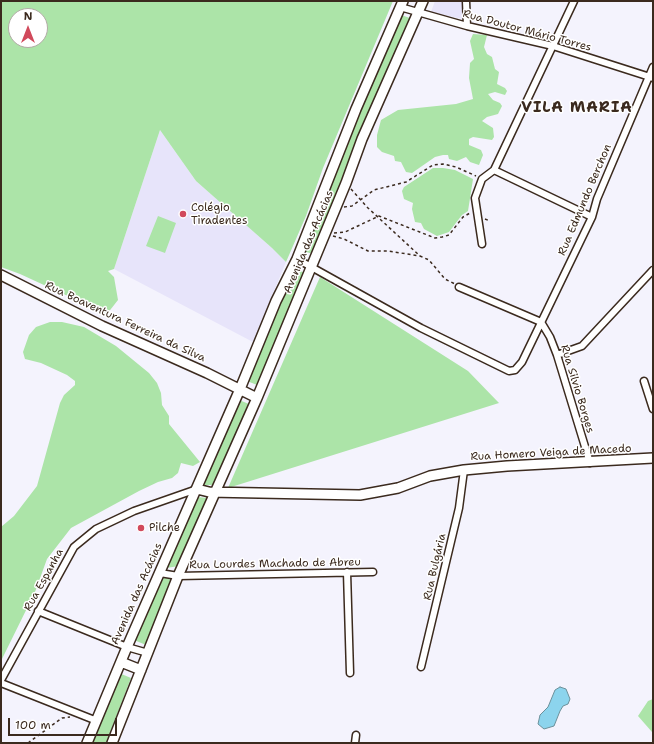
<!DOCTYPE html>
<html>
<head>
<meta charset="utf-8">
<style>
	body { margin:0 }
	#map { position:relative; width:654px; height:744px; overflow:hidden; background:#f4f3fd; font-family:"Shantell Sans",sans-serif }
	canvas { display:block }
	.frame { position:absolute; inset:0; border:2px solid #3b2a1e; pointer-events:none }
	.north { position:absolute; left:8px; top:8px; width:40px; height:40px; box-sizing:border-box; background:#fff; border:1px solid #b1aaa5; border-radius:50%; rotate:0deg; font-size:11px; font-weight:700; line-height:16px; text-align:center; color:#3b2a1e }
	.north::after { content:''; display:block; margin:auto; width:14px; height:18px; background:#d1495b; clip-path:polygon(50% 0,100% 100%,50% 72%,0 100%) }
	.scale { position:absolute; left:8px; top:718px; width:109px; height:18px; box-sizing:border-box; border:2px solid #3b2a1e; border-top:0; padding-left:5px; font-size:12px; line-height:14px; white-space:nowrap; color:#3b2a1e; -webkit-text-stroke:3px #fff; paint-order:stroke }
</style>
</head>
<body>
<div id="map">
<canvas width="654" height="744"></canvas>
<div class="frame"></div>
<div class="north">N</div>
<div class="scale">100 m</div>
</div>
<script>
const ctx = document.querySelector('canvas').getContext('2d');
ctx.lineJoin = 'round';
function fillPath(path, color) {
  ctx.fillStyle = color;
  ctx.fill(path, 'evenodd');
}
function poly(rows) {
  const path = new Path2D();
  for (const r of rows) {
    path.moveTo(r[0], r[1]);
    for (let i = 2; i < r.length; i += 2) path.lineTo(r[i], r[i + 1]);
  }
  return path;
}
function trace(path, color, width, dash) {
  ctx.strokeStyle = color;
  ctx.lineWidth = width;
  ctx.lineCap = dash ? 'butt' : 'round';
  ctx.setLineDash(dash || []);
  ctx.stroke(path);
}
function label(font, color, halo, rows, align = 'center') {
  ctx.font = font + ' "Shantell Sans",sans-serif';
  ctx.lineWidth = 3;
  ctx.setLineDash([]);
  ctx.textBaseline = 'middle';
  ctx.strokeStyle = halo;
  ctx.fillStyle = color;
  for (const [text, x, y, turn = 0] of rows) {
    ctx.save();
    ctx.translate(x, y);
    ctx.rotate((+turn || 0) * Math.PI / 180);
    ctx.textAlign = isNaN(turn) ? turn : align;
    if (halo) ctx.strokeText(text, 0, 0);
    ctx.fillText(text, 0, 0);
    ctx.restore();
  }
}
const built = poly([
	[435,1,462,1,463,19,431,12],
	[160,130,196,181,272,248,286,262,253,342,114,269]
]);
const green = poly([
	[1,1,393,1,323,168,306,216,286,262,272,248,196,181,160,130,114,269,108,271,114,277,118,300,107,314,20,274,1,267],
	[16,16,40,16,40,40,16,40],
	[401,15,410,18,313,254,303,251],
	[473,34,487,35,484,47,487,54,492,57,495,69,499,72,497,84,505,88,507,91,505,95,495,92,488,94,493,100,500,103,502,106,498,114,487,117,482,121,493,128,494,137,492,140,473,137,469,139,469,145,481,150,483,155,479,165,470,162,466,157,457,161,449,159,448,155,443,155,435,157,412,173,406,172,401,162,395,161,394,156,382,152,377,147,377,135,381,120,398,110,456,104,473,99,469,78,470,63,474,59,470,41],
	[433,168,443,168,455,170,473,179,468,211,462,215,449,232,437,236,424,229,421,223,415,222,412,209,413,203,404,199,402,191,404,187],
	[158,216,176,223,165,253,146,246],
	[294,269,306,273,257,385,247,381],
	[320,277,468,371,499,403,228,488],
	[50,322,62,322,84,327,116,346,149,373,157,383,161,393,162,405,169,416,169,424,200,462,193,466,181,463,178,473,172,478,158,482,139,491,71,528,47,559,35,592,1,661,1,527,14,516,37,486,60,403,64,395,75,385,75,381,67,375,41,363,25,359,23,352,29,335,36,327],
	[239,400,249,404,214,485,204,485],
	[197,497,208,498,179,566,166,568],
	[161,576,172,580,146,645,134,640],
	[119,673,131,678,106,743,92,743],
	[653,699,653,743,652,743,652,732,638,716,648,701]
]);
const water = poly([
	[560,687,566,689,570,699,568,704,563,706,560,711,554,726,544,729,538,724,540,715,548,707,555,690,560,687]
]);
const path = poly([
	[351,189,368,208,420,256,429,260,445,279,455,284],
	[344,207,352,206,374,190,406,182,433,165,443,164,456,167,476,176],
	[485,219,490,221],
	[334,233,345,232,379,216,435,238,442,237,449,235,463,217,470,213],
	[333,236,344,239,368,251,388,251,420,256],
	[28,743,62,718,70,717]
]);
const street = poly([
	[466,1,467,26],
	[400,7,467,26,553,46,653,78],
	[494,170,574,1],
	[494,170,592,217],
	[482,244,475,198,482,179,494,170],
	[297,259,421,328,509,371,515,370,522,362,592,217,597,199,653,67],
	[459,287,541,322,550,337,557,355,590,463],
	[557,355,582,346,653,270],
	[644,381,653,409],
	[347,572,350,673],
	[160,573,178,576,373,572],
	[38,611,127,647,148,653],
	[421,667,459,508,464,470],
	[1,680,74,547,96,529,134,511,197,489],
	[1,683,97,721],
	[355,743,356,735]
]);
const secondary = poly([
	[1,275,102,326,207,373,257,398],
	[197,489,209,492,360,495,398,488,430,476,464,470,507,466,653,458],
	[121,662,141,670],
	[87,743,127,647,240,389,276,301,297,259,356,109,403,1],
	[112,743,178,576,257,398,346,183,362,139,423,1]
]);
const markers = [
	[183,214,4,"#d1495b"],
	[141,528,4,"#d1495b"]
];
const streetNames = [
	["Rua Doutor Mário Torres",527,31,15],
	["Rua Edmundo Berchon",585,200,-67],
	["Avenida das Acácias",309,242,-67],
	["Rua Boaventura Ferreira da Silva",125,322,25],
	["Rua Silvio Borges",577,389,73],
	["Rua Homero Veiga de Macedo",551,453,-3],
	["Rua Lourdes Machado de Abreu",275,564,-1],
	["Rua Bulgária",435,567,-77],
	["Rua Espanha",44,580,-61],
	["Avenida das Acácias",137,594,-66]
];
const poiNames = [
	["Colégio",191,208],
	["Tiradentes",191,221],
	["Pilche",149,528]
];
const districtNames = [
	["VILA MARIA",577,108]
];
fillPath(built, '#e7e4fa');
fillPath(green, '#ace4a8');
fillPath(water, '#8cd4ed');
trace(water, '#6c909a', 1);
trace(street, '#3b2a1e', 9);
trace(secondary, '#3b2a1e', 12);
trace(path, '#3b2a1e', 1.5, [3, 3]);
trace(street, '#fff', 6);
trace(secondary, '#fff', 9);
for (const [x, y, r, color] of markers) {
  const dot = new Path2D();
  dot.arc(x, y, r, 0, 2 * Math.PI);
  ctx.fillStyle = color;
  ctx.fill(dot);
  trace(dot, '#fff', 1.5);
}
label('11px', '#3b2a1e', '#fff', streetNames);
label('11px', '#3b2a1e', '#fff', poiNames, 'left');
ctx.letterSpacing = '1px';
label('bold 15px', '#3b2a1e', '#fff', districtNames);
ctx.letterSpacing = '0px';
</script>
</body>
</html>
